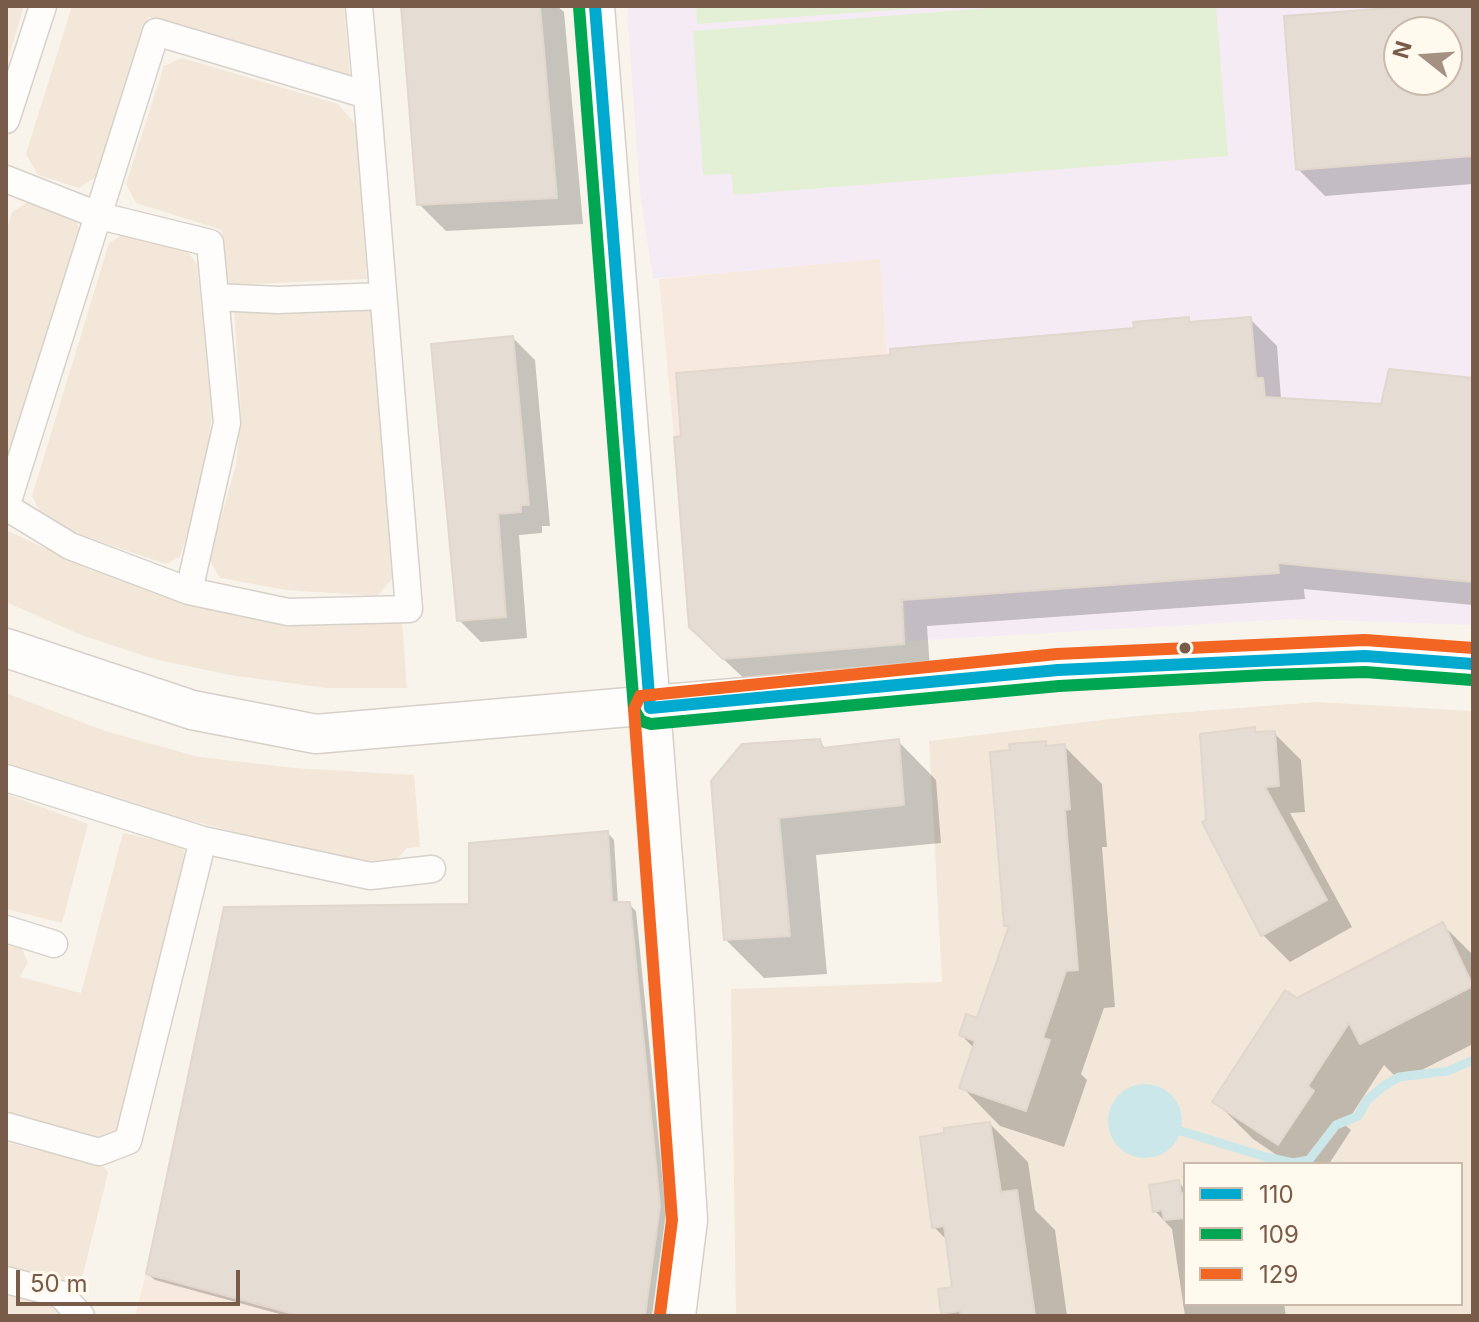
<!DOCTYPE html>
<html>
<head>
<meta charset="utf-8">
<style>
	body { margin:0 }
	#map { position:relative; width:1479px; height:1322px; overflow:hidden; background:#f8f4ec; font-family:Inter,sans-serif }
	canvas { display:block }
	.frame { position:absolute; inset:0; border:8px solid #795b49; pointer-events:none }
	.legend { position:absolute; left:1183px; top:1162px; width:280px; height:144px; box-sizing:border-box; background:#fff9ee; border:2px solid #c9baac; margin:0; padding:10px 14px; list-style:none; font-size:24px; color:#795b49 }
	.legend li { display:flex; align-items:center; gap:16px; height:40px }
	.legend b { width:40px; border:2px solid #c9baac }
	.north { position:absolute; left:1383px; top:16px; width:80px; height:80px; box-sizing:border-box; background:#fff9ee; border:2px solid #c9baac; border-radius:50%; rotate:287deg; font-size:22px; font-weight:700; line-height:32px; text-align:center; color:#795b49 }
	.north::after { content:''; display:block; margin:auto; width:28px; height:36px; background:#a59182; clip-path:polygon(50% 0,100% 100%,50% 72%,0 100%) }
	.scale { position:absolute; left:16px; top:1270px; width:224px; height:36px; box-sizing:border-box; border:4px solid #795b49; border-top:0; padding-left:10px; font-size:24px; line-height:28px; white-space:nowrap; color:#795b49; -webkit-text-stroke:6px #fff9ee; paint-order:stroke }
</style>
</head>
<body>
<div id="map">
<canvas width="1479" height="1322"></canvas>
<div class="frame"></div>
<ul class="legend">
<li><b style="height:10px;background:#00a9ce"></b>110</li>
<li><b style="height:10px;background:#00a651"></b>109</li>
<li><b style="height:10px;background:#f26522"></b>129</li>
</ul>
<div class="north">N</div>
<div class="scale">50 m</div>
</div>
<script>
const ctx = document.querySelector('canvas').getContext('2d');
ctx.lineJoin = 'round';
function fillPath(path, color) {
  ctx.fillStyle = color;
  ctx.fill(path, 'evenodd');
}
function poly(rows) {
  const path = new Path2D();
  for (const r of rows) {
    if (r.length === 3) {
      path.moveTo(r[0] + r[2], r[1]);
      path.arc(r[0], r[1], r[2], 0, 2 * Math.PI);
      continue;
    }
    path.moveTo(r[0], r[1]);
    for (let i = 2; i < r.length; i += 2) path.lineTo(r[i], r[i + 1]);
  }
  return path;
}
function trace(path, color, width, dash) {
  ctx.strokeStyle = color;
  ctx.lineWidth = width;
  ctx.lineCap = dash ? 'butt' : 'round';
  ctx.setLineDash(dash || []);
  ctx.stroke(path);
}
const residential = poly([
	[6,6,24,6,6,66],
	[72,6,344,6,350,79,148,17,96,177,79,188,38,175,26,154],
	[182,58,338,104,356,125,367,279,228,285,222,230,136,203,126,184,164,66],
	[29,201,72,214,82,234,6,484,6,232,12,212],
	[127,232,184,247,197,264,212,415,203,484,180,557,166,564,86,537,43,517,32,496,109,243],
	[371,304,392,579,377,596,286,590,220,578,209,559,236,465,241,415,234,309],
	[6,530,85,567,140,585,313,621,402,622,407,688,326,688,230,675,154,659,81,635,6,602],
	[6,693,105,731,199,757,295,768,414,775,420,847,407,848,397,859,368,861,311,851,129,805,6,765],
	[1317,702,1473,711,1473,1316,736,1316,731,989,942,982,929,741,1135,716],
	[1185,1164,1461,1164,1461,1304,1185,1304],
	[6,794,88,824,62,923,6,909],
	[123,833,182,846,189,863,119,1131,101,1139,6,1113,6,939,19,943,28,962,20,977,81,993],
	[6,1142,104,1167,108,1173,80,1286,6,1265],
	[6,1293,60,1307,64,1316,6,1316]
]);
const commercial = poly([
	[880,258,891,416,674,437,659,279],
	[146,1274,301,1316,135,1316]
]);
const education = poly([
	[627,6,1473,6,1473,625,1292,619,907,641,880,259,653,279,640,193],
	[1399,32,1447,32,1447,80,1399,80]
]);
const green = poly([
	[696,6,948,6,697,24],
	[1014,6,1216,6,1228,156,734,195,731,174,703,175,693,31]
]);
const water = poly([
	[1145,1121,37]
]);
const shadow = poly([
	[403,6,557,6,564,12,583,224,446,231,419,204],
	[1409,6,1473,6,1473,184,1325,196,1298,169,1411,8],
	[1399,32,1447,32,1447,80,1399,80],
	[1250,319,1277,346,1281,399,1382,406,1473,380,1473,605,1304,589,1305,599,927,626,930,670,751,685,718,654,892,357,1136,330,1135,324],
	[513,338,535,360,550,526,542,526,542,533,519,535,527,638,481,642,459,620],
	[1254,729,1260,734,1274,733,1301,760,1305,812,1290,813,1352,927,1290,962,1263,935,1205,823],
	[819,741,827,750,898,741,936,780,941,843,816,855,827,974,764,978,726,940,713,781],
	[1045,743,1049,747,1064,746,1102,784,1107,847,1102,847,1115,1007,1104,1008,1081,1074,1087,1080,1064,1147,1000,1126,962,1087,975,1049,961,1035,978,1020,1010,929,1005,925,1012,752],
	[608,833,614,840,618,904,629,904,636,911,666,1213,652,1316,287,1316,155,1280,148,1274,471,906],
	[1443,925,1473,955,1473,1044,1400,1081,1384,1065,1345,1125,1351,1130,1329,1164,1290,1164,1253,1139,1215,1101],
	[990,1124,1028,1162,1035,1210,1055,1230,1067,1316,946,1316,943,1313,955,1289,948,1241,934,1227],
	[1178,1182,1185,1189,1185,1304,1284,1304,1286,1316,1185,1316,1172,1229,1155,1211]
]);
const stream = poly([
	[1181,1131,1266,1157,1293,1163,1309,1160,1336,1125,1358,1116,1368,1099,1385,1085,1399,1077,1448,1071,1473,1060]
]);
const building = poly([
	[401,6,540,6,557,198,417,205,401,6],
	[1417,6,1473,6,1473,156,1296,170,1284,16,1417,6],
	[1399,32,1447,32,1447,80,1399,80,1399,32],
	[1189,317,1189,322,1251,317,1256,378,1263,378,1265,397,1381,404,1389,369,1473,378,1473,582,1278,563,1279,573,902,600,904,644,723,659,689,627,674,437,681,436,676,373,890,355,890,349,1134,328,1133,322,1189,317],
	[513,336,529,505,521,505,521,512,498,514,506,617,457,621,431,344,513,336],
	[1255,727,1255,732,1275,731,1279,786,1265,787,1327,900,1261,936,1202,822,1206,820,1200,734,1255,727],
	[820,739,823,748,899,739,904,805,779,818,790,936,724,940,711,781,742,744,820,739],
	[1046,741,1046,746,1065,744,1070,809,1065,810,1078,970,1066,971,1043,1038,1050,1040,1026,1111,959,1088,975,1041,959,1035,966,1014,977,1018,1009,926,1004,926,990,752,1010,750,1009,744,1046,741],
	[608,831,612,902,630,902,660,1206,645,1316,301,1316,146,1274,224,907,469,904,469,843,608,831],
	[1443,922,1473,986,1360,1044,1349,1023,1308,1086,1314,1091,1278,1145,1212,1102,1285,990,1297,998,1443,922],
	[990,1122,1001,1192,1017,1190,1035,1316,961,1316,960,1311,941,1314,938,1289,952,1287,944,1226,932,1228,920,1137,944,1133,944,1128,990,1122],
	[1179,1180,1181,1193,1185,1193,1185,1218,1164,1220,1162,1210,1153,1212,1149,1185,1179,1180]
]);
const street = poly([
	[359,6,367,95],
	[156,32,367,95,409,609,288,612,189,591,70,546,6,507,156,32],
	[6,120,43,6],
	[6,179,100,216,210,243,227,423,189,591],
	[216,297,278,300,383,296],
	[6,778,203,840,370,876,432,869],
	[6,929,54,944],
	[6,1126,99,1152,128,1141,203,840],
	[6,1280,60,1294,81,1316]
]);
const secondary = poly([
	[595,6,673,984,688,1220,676,1316],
	[6,648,192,710,316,734,1058,670,1365,656,1473,664]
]);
const bus1 = poly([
	[595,6,650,708,1058,670,1365,656,1473,664]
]);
const bus2 = poly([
	[579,7,634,709,641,721,651,724,1059,686,1265,675,1365,672,1472,680]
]);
const bus3 = poly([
	[660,1314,672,1220,634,709,640,696,1057,654,1365,640,1473,648]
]);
const markers = [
	[1185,648,7,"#795b49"]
];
fillPath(residential, '#f2e7d9');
fillPath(commercial, '#f8e9df');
fillPath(education, '#f5ebf4');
fillPath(green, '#e4f0d5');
fillPath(water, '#cce7ea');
fillPath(shadow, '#0003');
trace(stream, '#cce7ea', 9);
fillPath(building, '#e5dcd3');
trace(building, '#e1d7cd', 2);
trace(street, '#d7d1ca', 29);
trace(secondary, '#d8d0c8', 41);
trace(street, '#fefdfc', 26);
trace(secondary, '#fefdfc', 38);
trace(bus1, '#00a9ce', 12);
trace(bus2, '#00a651', 12);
trace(bus3, '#f26522', 12);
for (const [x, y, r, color] of markers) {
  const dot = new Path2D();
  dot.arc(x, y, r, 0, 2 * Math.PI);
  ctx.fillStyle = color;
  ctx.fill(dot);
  trace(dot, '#fff9ee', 3);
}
</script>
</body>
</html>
